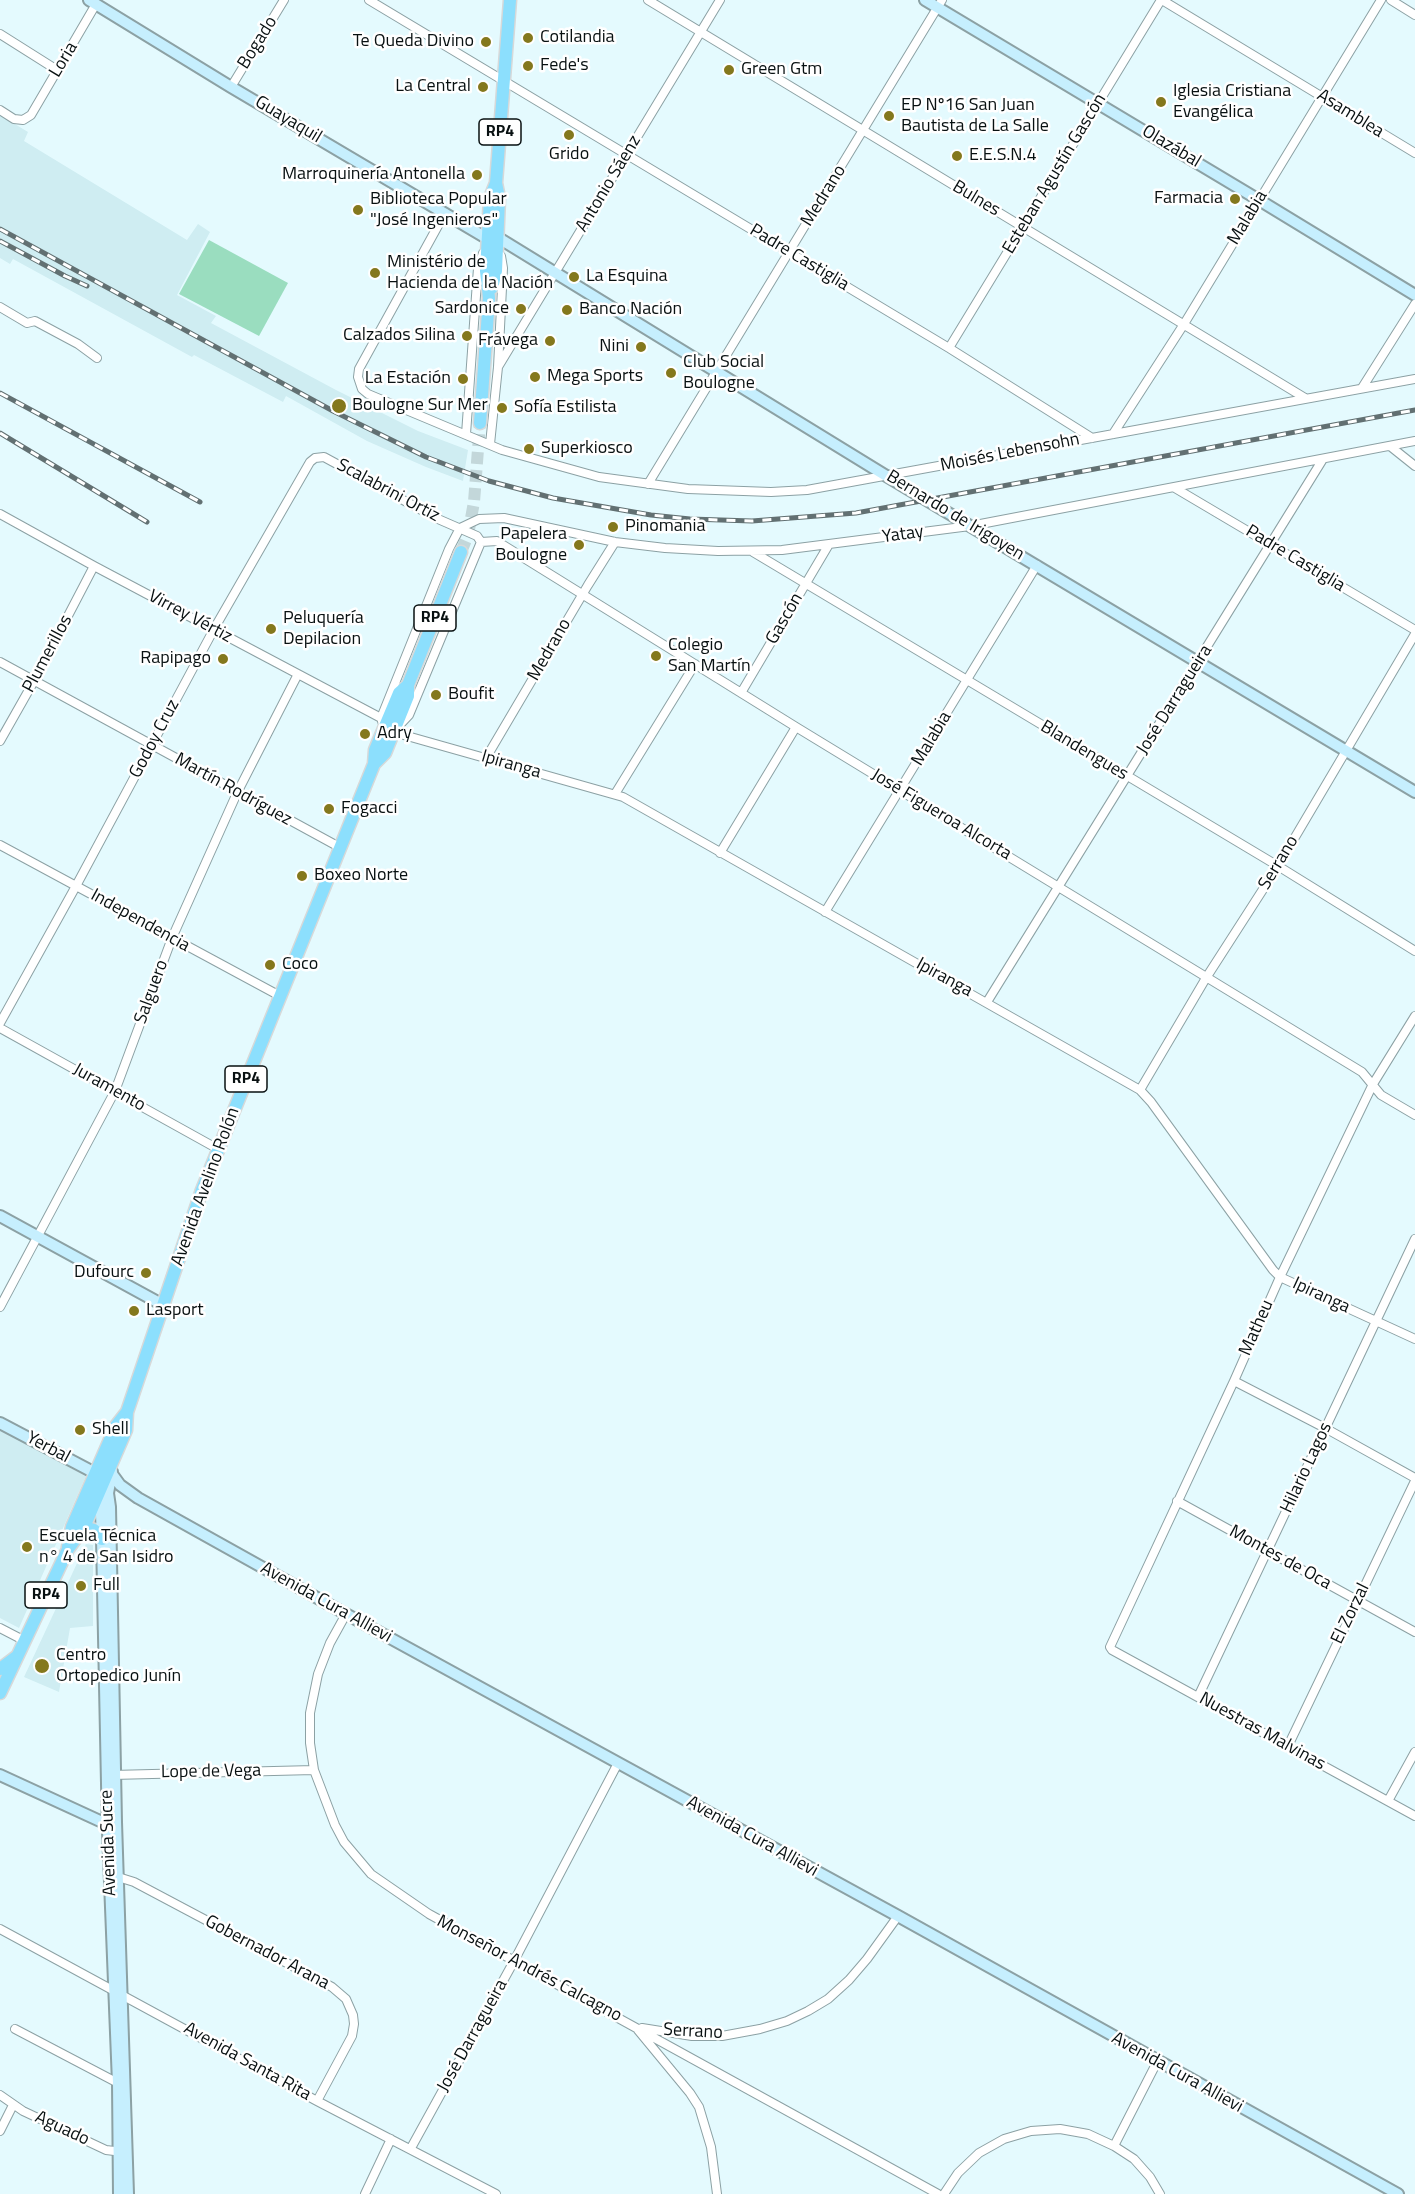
<!DOCTYPE html>
<html>
<head>
<meta charset="utf-8">
<style>
	body { margin:0 }
	canvas { display:block; background:#e4fafe }
</style>
</head>
<body>
<canvas width="1415" height="2194"></canvas>
<script>
const ctx = document.querySelector('canvas').getContext('2d');
ctx.lineJoin = 'round';
function fillPath(path, color) {
  ctx.fillStyle = color;
  ctx.fill(path, 'evenodd');
}
function poly(rows) {
  const path = new Path2D();
  for (const r of rows) {
    path.moveTo(r[0], r[1]);
    for (let i = 2; i < r.length; i += 2) path.lineTo(r[i], r[i + 1]);
  }
  return path;
}
function trace(path, color, width, dash) {
  ctx.strokeStyle = color;
  ctx.lineWidth = width;
  ctx.lineCap = dash ? 'butt' : 'round';
  ctx.setLineDash(dash || []);
  ctx.stroke(path);
}
function label(font, color, halo, rows, align = 'center') {
  ctx.font = font + ' "Titillium Web",sans-serif';
  ctx.lineWidth = 5;
  ctx.setLineDash([]);
  ctx.textBaseline = 'middle';
  ctx.strokeStyle = halo;
  ctx.fillStyle = color;
  for (const [text, x, y, turn = 0] of rows) {
    ctx.save();
    ctx.translate(x, y);
    ctx.rotate((+turn || 0) * Math.PI / 180);
    ctx.textAlign = isNaN(turn) ? turn : align;
    if (halo) ctx.strokeText(text, 0, 0);
    ctx.fillText(text, 0, 0);
    ctx.restore();
  }
}
const built = poly([
	[0,115,28,132,24,141,187,240,198,224,210,232,177,295,216,316,211,323,336,390,418,431,468,450,463,481,426,467,367,441,286,396,283,402,194,355,192,357,13,259,10,264,0,258],
	[0,1430,86,1476,19,1628,0,1618],
	[86,1544,93,1545,93,1626,70,1628,59,1692,24,1677]
]);
const green = poly([
	[209,240,288,283,259,336,179,294]
]);
const primaryTunnel = poly([
	[461,552,468,535,474,502,480,423]
]);
const street = poly([
	[369,0,949,348,1092,438],
	[648,0,1305,398],
	[1162,0,1415,153],
	[1391,0,1415,15],
	[0,34,57,70],
	[231,87,284,0],
	[0,110,14,119,23,120,31,115,96,4],
	[445,213,359,369,358,377,362,389,368,394,502,450,599,477,688,489,771,492,807,490,1415,379],
	[0,307,27,323,35,321,78,344,97,358],
	[949,348,1161,0],
	[498,367,720,0],
	[1362,388,1415,304],
	[466,434,478,268,483,253],
	[1113,434,1184,324,1381,0],
	[490,444,498,367,503,268,501,256],
	[1390,446,1415,466],
	[648,484,942,0],
	[1175,488,1415,630],
	[0,514,94,566,381,718],
	[481,542,409,715,393,732,623,797,1140,1090,1151,1102,1273,1270,1280,1277,1415,1339],
	[481,542,497,541,503,545,796,727,1362,1072,1381,1095,1415,1115],
	[753,552,1278,866,1415,951],
	[0,662,341,848],
	[741,693,828,546],
	[384,727,381,718,449,549,460,528,479,519,504,518,615,542,665,548,718,551,782,550,970,526,1415,441],
	[0,741,34,681,94,566],
	[486,758,588,585,615,542],
	[615,794,695,664],
	[0,845,280,996],
	[720,853,796,727],
	[825,912,1037,565],
	[987,1002,1323,459],
	[1415,1016,1373,1084,1280,1277,1234,1381,1110,1647,1112,1650,1415,1816],
	[0,1023,76,886,214,629,310,462,315,458,324,457,438,519,477,536,481,542],
	[0,1028,218,1149],
	[1140,1090,1206,978,1278,866,1415,634],
	[0,1307,115,1091,172,938,237,793,298,674],
	[1234,1381,1325,1428,1415,1478],
	[1177,1501,1415,1632],
	[346,1614,330,1643,318,1674,310,1713,310,1743,314,1770,335,1825,344,1842,371,1874,429,1914,938,2194],
	[0,1628,25,1641],
	[1198,1697,1415,1239],
	[1288,1746,1415,1481],
	[112,1775,314,1770],
	[1388,1801,1415,1752],
	[118,1877,134,1882,332,1987,346,1999,353,2015,354,2024,352,2036,317,2101],
	[0,1929,317,2101,496,2194],
	[642,2028,692,2036,722,2036,760,2029,787,2021,808,2011,828,1999,849,1980,867,1959,898,1916],
	[15,2029,118,2083,120,2082],
	[638,2030,690,2093,699,2107,711,2147,717,2194],
	[0,2095,23,2111,106,2150,123,2152],
	[0,2131,13,2105],
	[1114,2146,1157,2062],
	[411,2148,514,1961,618,1763],
	[365,2194,391,2139],
	[944,2194,958,2173,979,2153,1004,2139,1031,2131,1060,2129,1088,2134,1114,2146,1134,2159,1150,2177,1160,2194]
]);
const secondary = poly([
	[89,0,231,87,488,239],
	[925,0,1259,200,1415,295],
	[497,237,888,477,1415,792],
	[0,1216,163,1305],
	[0,1423,95,1473],
	[112,1472,108,1493,110,1507,116,1822,128,2194],
	[112,1474,120,1485,138,1498,346,1614,898,1916,1398,2194],
	[108,1494,101,1514,102,1539,108,1832,118,2083,119,2194],
	[0,1775,100,1821,112,1822]
]);
const primary = poly([
	[492,288,496,271,499,198,496,183],
	[480,423,489,298,486,271,490,198,496,183,510,0],
	[374,764,385,753,408,696,408,685,461,552],
	[84,1527,94,1530,102,1539],
	[68,1547,72,1527,116,1426,127,1412],
	[0,1669,16,1657],
	[0,1693,68,1549,84,1527,126,1430,127,1412,202,1190,374,764,375,750,399,693,408,685]
]);
const rail = poly([
	[0,229,333,411,426,457,489,481,553,498,651,515,690,519,752,521,856,513,1415,410],
	[0,241,65,276,87,286],
	[0,393,200,502],
	[0,433,147,522]
]);
const markers = [
	[528,38,6,"#84781d"],
	[486,42,6,"#84781d"],
	[528,66,6,"#84781d"],
	[729,70,6,"#84781d"],
	[483,87,6,"#84781d"],
	[1161,102,6,"#84781d"],
	[889,116,6,"#84781d"],
	[569,135,6,"#84781d"],
	[957,156,6,"#84781d"],
	[477,175,6,"#84781d"],
	[1235,199,6,"#84781d"],
	[358,210,6,"#84781d"],
	[375,273,6,"#84781d"],
	[574,277,6,"#84781d"],
	[521,309,6,"#84781d"],
	[567,310,6,"#84781d"],
	[467,336,6,"#84781d"],
	[550,341,6,"#84781d"],
	[641,347,6,"#84781d"],
	[671,373,6,"#84781d"],
	[535,377,6,"#84781d"],
	[463,379,6,"#84781d"],
	[339,406,8,"#84781d"],
	[502,408,6,"#84781d"],
	[529,449,6,"#84781d"],
	[613,527,6,"#84781d"],
	[579,545,6,"#84781d"],
	[271,629,6,"#84781d"],
	[656,656,6,"#84781d"],
	[223,659,6,"#84781d"],
	[436,695,6,"#84781d"],
	[365,734,6,"#84781d"],
	[329,809,6,"#84781d"],
	[302,876,6,"#84781d"],
	[270,965,6,"#84781d"],
	[146,1273,6,"#84781d"],
	[134,1311,6,"#84781d"],
	[80,1430,6,"#84781d"],
	[27,1547,6,"#84781d"],
	[81,1586,6,"#84781d"],
	[42,1666,8,"#84781d"]
];
const shields = [
	[500,132,42],
	[435,618,42],
	[246,1079,42],
	[46,1595,42]
];
const shieldNames = [
	["RP4",500,132],
	["RP4",435,618],
	["RP4",246,1079],
	["RP4",46,1595]
];
const poiNames = [
	["Cotilandia",540,38],
	["Te Queda Divino",474,42,"right"],
	["Fede's",540,66],
	["Green Gtm",741,70],
	["La Central",471,87,"right"],
	["Iglesia Cristiana",1173,92],
	["Evangélica",1173,113],
	["EP Nº16 San Juan",901,106],
	["Bautista de La Salle",901,127],
	["Grido",569,155,"center"],
	["E.E.S.N.4",969,156],
	["Marroquinería Antonella",465,175,"right"],
	["Farmacia",1223,199,"right"],
	["Biblioteca Popular",370,200],
	["\"José Ingenieros\"",370,221],
	["Ministério de",387,263],
	["Hacienda de la Nación",387,284],
	["La Esquina",586,277],
	["Sardonice",509,309,"right"],
	["Banco Nación",579,310],
	["Calzados Silina",455,336,"right"],
	["Frávega",538,341,"right"],
	["Nini",629,347,"right"],
	["Club Social",683,363],
	["Boulogne",683,384],
	["Mega Sports",547,377],
	["La Estación",451,379,"right"],
	["Boulogne Sur Mer",352,406],
	["Sofía Estilista",514,408],
	["Superkiosco",541,449],
	["Pinomania",625,527],
	["Papelera",567,535,"right"],
	["Boulogne",567,556,"right"],
	["Peluquería",283,619],
	["Depilacion",283,640],
	["Colegio",668,646],
	["San Martín",668,667],
	["Rapipago",211,659,"right"],
	["Boufit",448,695],
	["Adry",377,734],
	["Fogacci",341,809],
	["Boxeo Norte",314,876],
	["Coco",282,965],
	["Dufourc",134,1273,"right"],
	["Lasport",146,1311],
	["Shell",92,1430],
	["Escuela Técnica",39,1537],
	["n° 4 de San Isidro",39,1558],
	["Full",93,1586],
	["Centro",56,1656],
	["Ortopedico Junín",56,1677]
];
const streetNames = [
	["Bogado",258,43,-58],
	["Loria",64,60,-59],
	["Asamblea",1350,114,32],
	["Guayaquil",288,120,31],
	["Olazábal",1171,147,31],
	["Esteban Agustín Gascón",1055,174,-59],
	["Antonio Sáenz",609,184,-59],
	["Medrano",824,196,-58],
	["Bulnes",976,199,31],
	["Malabia",1248,218,-59],
	["Padre Castiglia",799,258,31],
	["Moisés Lebensohn",1010,453,-11],
	["Scalabrini Ortíz",388,491,28],
	["Bernardo de Irigoyen",955,516,31],
	["Yatay",903,535,-8],
	["Padre Castiglia",1295,559,31],
	["Virrey Vértiz",190,617,28],
	["Gascón",785,619,-60],
	["Medrano",550,650,-60],
	["Plumerillos",48,654,-62],
	["José Darragueira",1175,700,-58],
	["Godoy Cruz",155,739,-62],
	["Malabia",932,739,-59],
	["Blandengues",1084,751,31],
	["Ipiranga",511,765,16],
	["Martín Rodríguez",233,790,29],
	["José Figueroa Alcorta",941,815,31],
	["Serrano",1279,863,-59],
	["Independencia",140,921,29],
	["Ipiranga",944,978,29],
	["Salguero",152,992,-70],
	["Juramento",109,1088,29],
	["Avenida Avelino Rolón",206,1187,-70],
	["Ipiranga",1321,1296,25],
	["Matheu",1257,1328,-66],
	["Yerbal",48,1448,28],
	["Hilario Lagos",1307,1468,-65],
	["Montes de Oca",1280,1558,29],
	["Avenida Cura Allievi",326,1603,29],
	["El Zorzal",1351,1614,-64],
	["Nuestras Malvinas",1262,1732,29],
	["Lope de Vega",211,1772,-1],
	["Avenida Cura Allievi",752,1837,29],
	["Avenida Sucre",109,1843,-92],
	["Gobernador Arana",267,1953,28],
	["Monseñor Andrés Calcagno",529,1969,28],
	["Serrano",693,2032,3],
	["José Darragueira",473,2036,-61],
	["Avenida Santa Rita",247,2062,29],
	["Avenida Cura Allievi",1177,2073,29],
	["Aguado",62,2129,25]
];
fillPath(built, '#cfedf2');
fillPath(green, '#9addbf');
trace(primaryTunnel, '#c3d7da', 12, [12, 6]);
trace(street, '#8ca1a4', 10);
trace(secondary, '#8ca1a4', 14);
trace(primary, '#d7d9d9', 15);
trace(street, '#fff', 8);
trace(secondary, '#c6effe', 10);
trace(primary, '#8cdffd', 12);
trace(rail, '#627072', 5);
trace(rail, '#fff', 3, [9]);
for (const [x, y, r, color] of markers) {
  const dot = new Path2D();
  dot.arc(x, y, r, 0, 2 * Math.PI);
  ctx.fillStyle = color;
  ctx.fill(dot);
  trace(dot, '#fff', 2);
}
for (const [x, y, w] of shields) {
  const box = new Path2D();
  box.roundRect(x - w / 2, y - 13, w, 26, 4.5);
  ctx.fillStyle = '#fff';
  ctx.fill(box);
  trace(box, '#081011', 1.5);
}
label('bold 16px', '#081011', null, shieldNames);
label('18px', '#081011', '#fff', poiNames, 'left');
label('18px', '#081011', '#fff', streetNames);
</script>
</body>
</html>
